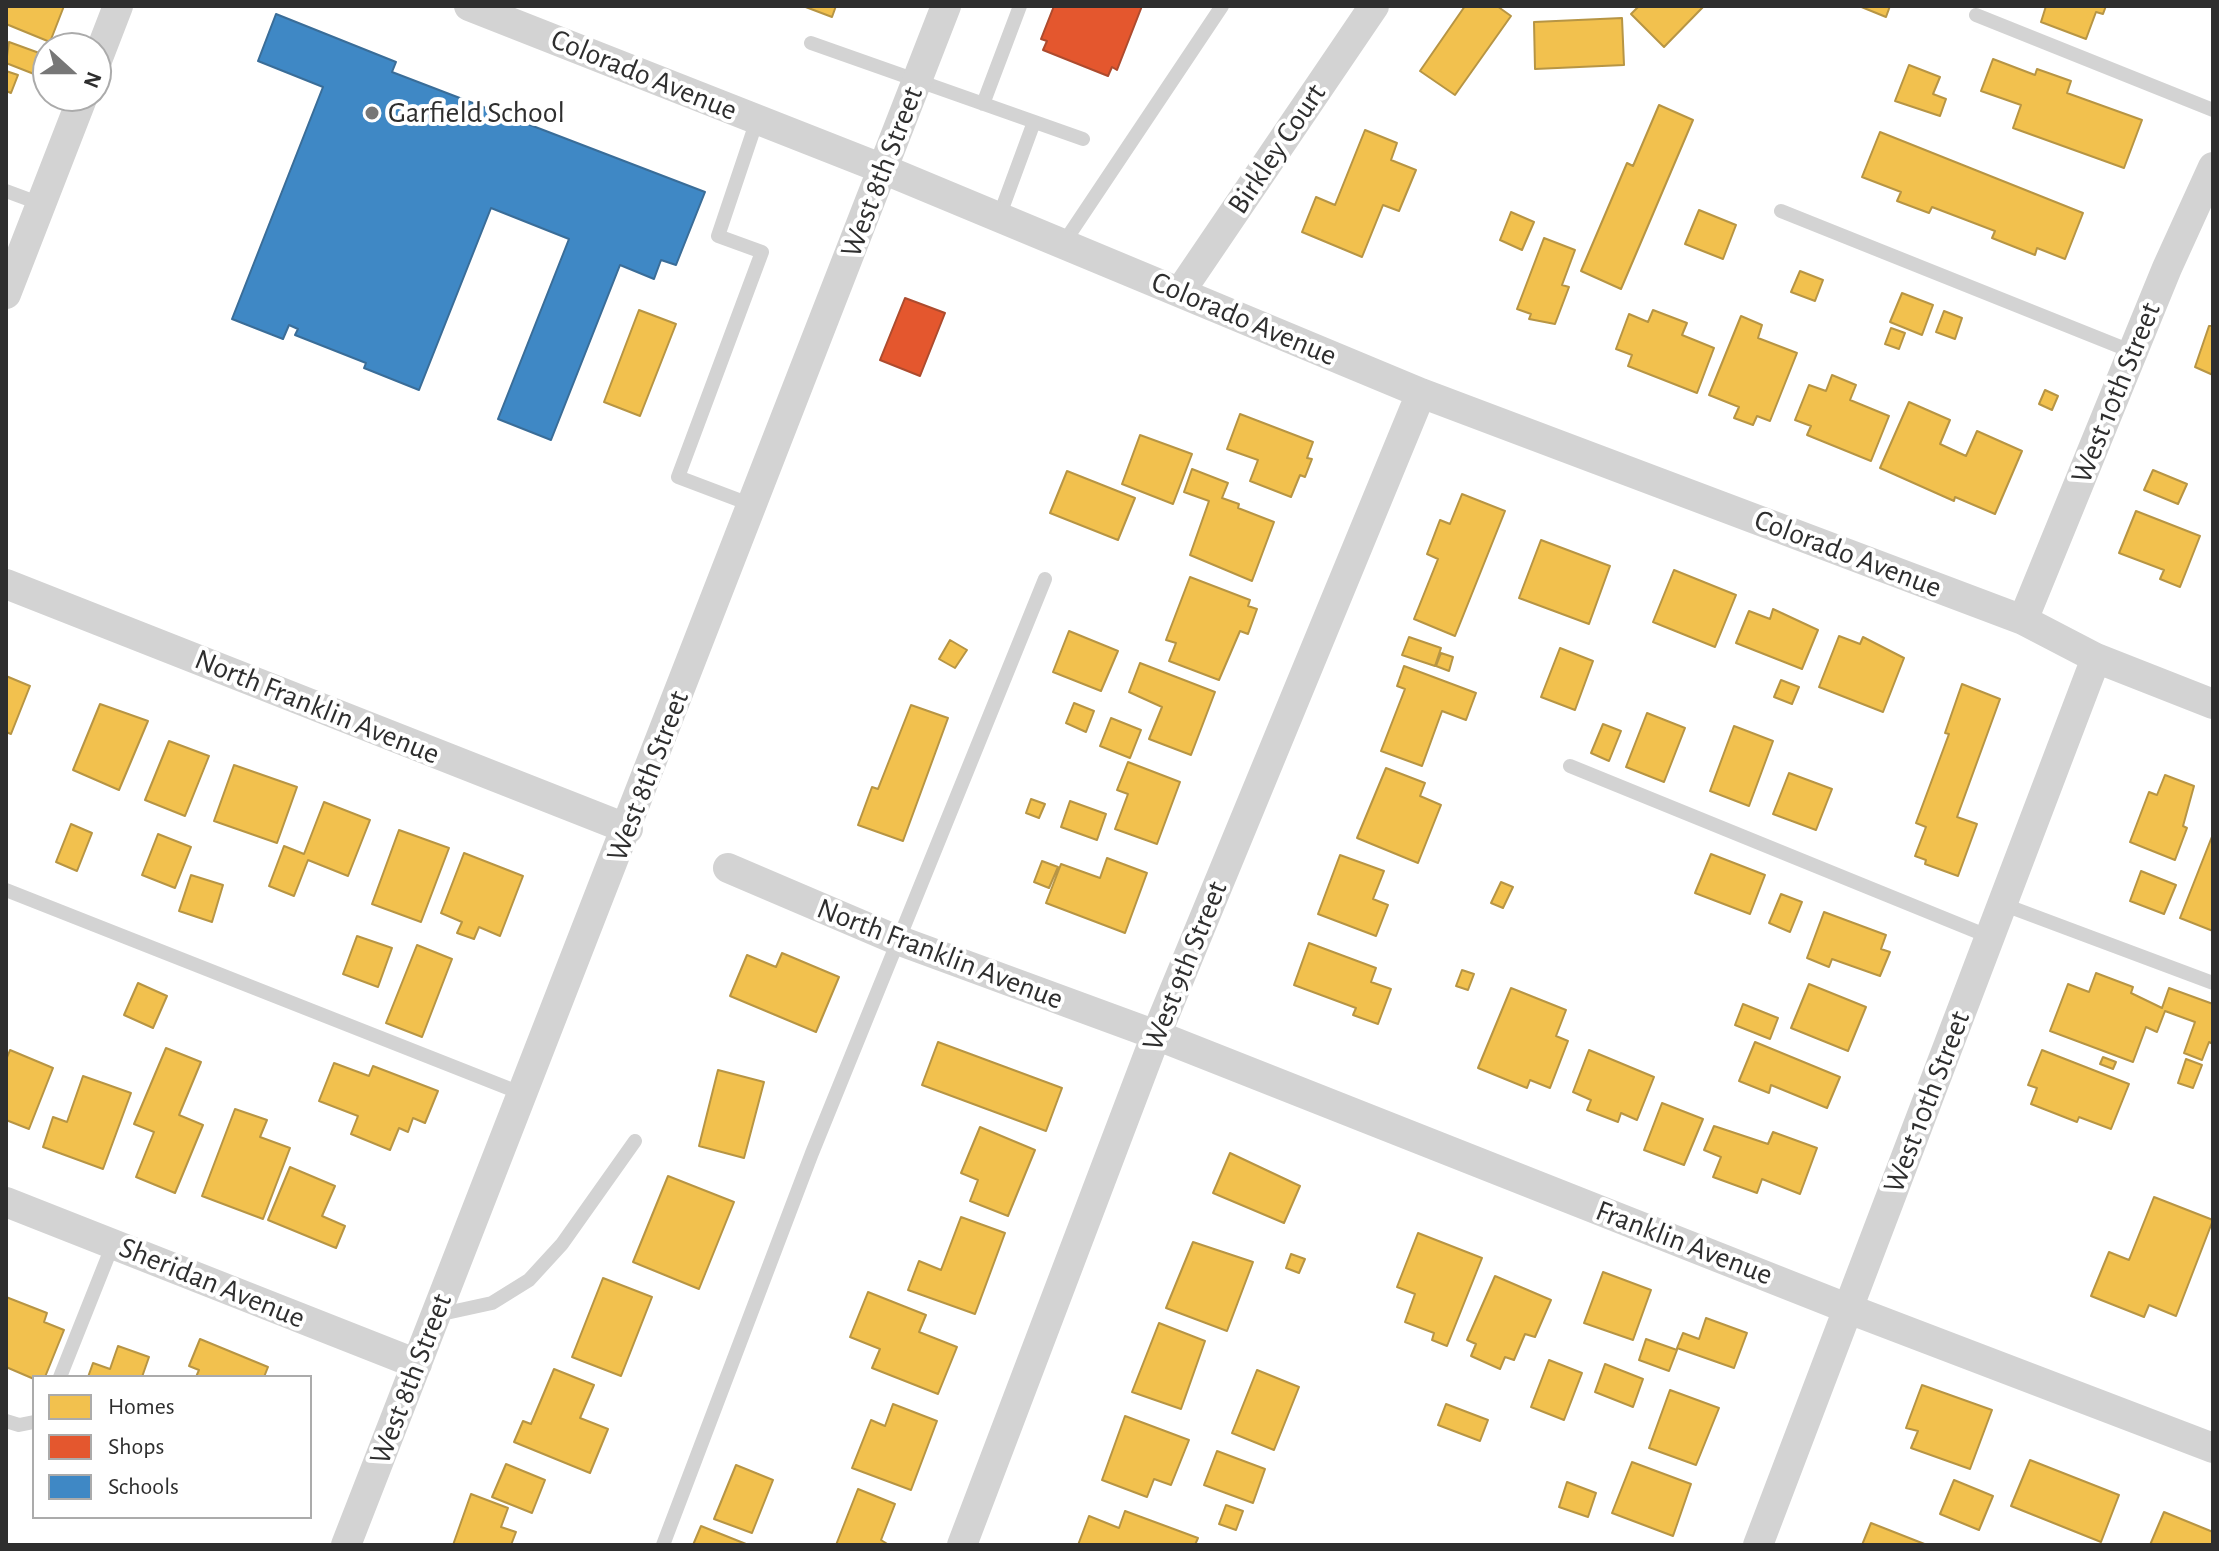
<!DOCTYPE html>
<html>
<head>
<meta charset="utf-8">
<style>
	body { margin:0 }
	#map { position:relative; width:2219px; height:1551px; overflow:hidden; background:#fff; font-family:"Alegreya Sans",sans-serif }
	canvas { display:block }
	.frame { position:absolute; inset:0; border:8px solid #2e2e2e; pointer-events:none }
	.legend { position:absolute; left:32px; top:1375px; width:280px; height:144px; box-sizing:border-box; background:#fff; border:2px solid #ababab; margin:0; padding:10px 14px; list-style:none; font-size:24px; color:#2e2e2e }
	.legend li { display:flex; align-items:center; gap:16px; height:40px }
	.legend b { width:40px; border:2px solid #ababab }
	.north { position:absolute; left:32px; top:32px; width:80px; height:80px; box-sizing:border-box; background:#fff; border:2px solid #ababab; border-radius:50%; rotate:111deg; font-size:22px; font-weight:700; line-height:32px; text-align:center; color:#2e2e2e }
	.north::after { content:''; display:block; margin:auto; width:28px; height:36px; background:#777; clip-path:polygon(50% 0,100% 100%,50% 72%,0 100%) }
</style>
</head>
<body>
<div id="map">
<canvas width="2219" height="1551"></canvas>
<div class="frame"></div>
<ul class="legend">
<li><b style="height:22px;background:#f2c14e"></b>Homes</li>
<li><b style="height:22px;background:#e4572e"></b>Shops</li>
<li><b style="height:22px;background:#3f88c5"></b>Schools</li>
</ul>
<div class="north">N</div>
</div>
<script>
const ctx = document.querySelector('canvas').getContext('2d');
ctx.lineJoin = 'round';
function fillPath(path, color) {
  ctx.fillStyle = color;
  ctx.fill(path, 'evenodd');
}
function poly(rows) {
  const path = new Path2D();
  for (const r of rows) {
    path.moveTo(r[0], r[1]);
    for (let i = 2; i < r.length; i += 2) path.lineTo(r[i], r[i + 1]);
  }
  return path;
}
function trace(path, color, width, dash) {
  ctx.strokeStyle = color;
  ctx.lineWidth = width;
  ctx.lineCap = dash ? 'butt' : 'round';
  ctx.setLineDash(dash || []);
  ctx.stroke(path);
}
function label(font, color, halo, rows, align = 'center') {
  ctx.font = font + ' "Alegreya Sans",sans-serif';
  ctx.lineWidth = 8;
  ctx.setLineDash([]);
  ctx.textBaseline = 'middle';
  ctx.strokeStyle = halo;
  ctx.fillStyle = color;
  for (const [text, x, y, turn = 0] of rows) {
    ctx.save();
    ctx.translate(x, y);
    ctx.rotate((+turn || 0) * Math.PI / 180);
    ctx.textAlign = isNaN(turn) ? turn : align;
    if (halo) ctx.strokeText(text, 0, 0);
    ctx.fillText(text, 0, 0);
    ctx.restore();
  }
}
const homes = poly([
	[6,6,64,6,50,42,6,24,6,6],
	[803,6,836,6,832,17,803,6],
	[1465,6,1497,6,1511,16,1455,95,1420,71,1465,6],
	[1639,6,1704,6,1664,47,1631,14,1639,6],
	[1859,6,1890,6,1886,17,1859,6],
	[2046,6,2106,6,2103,14,2096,12,2086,39,2041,22,2046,6],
	[1622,18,1624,65,1535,69,1534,22,1622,18],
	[9,42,42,54,34,74,6,63,9,42],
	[1993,59,2035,75,2037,69,2071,81,2067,93,2142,120,2124,168,2013,128,2021,105,1981,91,1993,59],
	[1909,65,1940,77,1933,94,1946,99,1940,116,1895,101,1909,65],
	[6,71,18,75,11,93,6,91,6,71],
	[1659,105,1693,120,1621,289,1581,271,1627,163,1633,166,1659,105],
	[1365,130,1397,143,1391,160,1416,170,1399,211,1383,205,1362,257,1302,232,1316,197,1335,205,1365,130],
	[1880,132,2083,213,2065,259,2037,248,2035,255,1992,238,1995,231,1932,207,1929,213,1897,201,1901,192,1862,177,1880,132],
	[1699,210,1736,225,1723,259,1685,244,1699,210],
	[1511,212,1534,222,1522,250,1500,240,1511,212],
	[1544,238,1575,250,1562,285,1569,287,1555,324,1529,319,1531,314,1517,309,1544,238],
	[1800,271,1823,280,1815,301,1791,292,1800,271],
	[1902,293,1933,305,1922,335,1890,322,1902,293],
	[639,310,676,324,640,416,604,402,639,310],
	[1653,310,1687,323,1682,335,1714,348,1697,393,1628,366,1632,355,1616,349,1629,314,1648,322,1653,310],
	[1944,311,1962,318,1955,339,1936,332,1944,311],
	[1741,316,1762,325,1758,338,1797,353,1770,421,1757,416,1753,425,1734,418,1739,407,1709,395,1741,316],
	[2209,326,2213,326,2213,375,2195,367,2209,326],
	[1891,328,1905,333,1899,349,1885,344,1891,328],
	[1832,375,1856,385,1850,400,1889,416,1871,461,1807,435,1811,426,1795,420,1809,385,1826,391,1832,375],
	[2045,390,2058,396,2052,410,2039,404,2045,390],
	[1909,402,1950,420,1940,444,1966,456,1977,431,2022,451,1995,514,1955,497,1954,501,1880,468,1909,402],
	[1240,414,1313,442,1307,458,1312,459,1305,477,1300,475,1291,497,1250,481,1258,460,1227,449,1240,414],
	[1140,435,1192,454,1173,504,1122,484,1140,435],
	[1192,469,1228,483,1222,498,1239,504,1238,508,1274,522,1252,581,1190,555,1209,501,1184,492,1192,469],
	[2153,470,2187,484,2178,504,2144,490,2153,470],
	[1067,471,1135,498,1118,540,1050,513,1067,471],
	[1462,494,1505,511,1455,636,1414,619,1438,559,1427,554,1440,520,1450,524,1462,494],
	[2136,511,2200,536,2180,587,2160,579,2164,570,2119,553,2136,511],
	[1541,540,1610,566,1589,624,1519,598,1541,540],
	[1674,570,1736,595,1715,647,1653,622,1674,570],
	[1190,577,1250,600,1248,606,1257,609,1248,634,1240,631,1219,680,1169,661,1176,643,1166,640,1190,577],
	[1773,609,1818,630,1802,669,1736,643,1749,611,1770,619,1773,609],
	[1069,631,1118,651,1101,691,1053,672,1069,631],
	[1839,636,1860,644,1863,637,1904,658,1883,712,1819,687,1839,636],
	[1409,637,1441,648,1435,666,1402,655,1409,637],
	[950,640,967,650,955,668,939,659,950,640],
	[1560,648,1593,661,1575,710,1541,697,1560,648],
	[1441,653,1453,657,1449,671,1436,666,1441,653],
	[1140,663,1215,692,1191,755,1149,739,1162,707,1129,692,1140,663],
	[1404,666,1476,693,1466,720,1442,711,1422,766,1381,751,1405,689,1397,686,1404,666],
	[6,676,30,686,11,734,6,732,6,676],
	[1781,680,1799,687,1792,704,1774,697,1781,680],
	[1962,684,2000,699,1957,817,1977,824,1958,876,1925,864,1926,860,1915,856,1926,827,1916,823,1949,734,1945,733,1962,684],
	[1074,703,1094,711,1086,732,1066,723,1074,703],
	[100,704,148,721,119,790,73,770,100,704],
	[911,705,948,718,903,841,858,825,872,787,878,789,911,705],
	[1647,713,1685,728,1664,782,1626,767,1647,713],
	[1111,718,1141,730,1130,758,1100,746,1111,718],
	[1603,724,1621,731,1609,761,1591,753,1603,724],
	[1734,726,1773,741,1749,806,1710,791,1734,726],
	[169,741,209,756,185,816,145,800,169,741],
	[1128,762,1180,782,1157,844,1115,829,1128,794,1117,790,1128,762],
	[234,765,297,787,277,843,214,821,234,765],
	[1386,768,1425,783,1420,796,1441,805,1418,863,1357,838,1386,768],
	[1789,773,1832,789,1816,830,1773,814,1789,773],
	[2165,775,2194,786,2183,826,2187,828,2175,860,2130,842,2149,792,2157,795,2165,775],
	[1031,799,1045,804,1039,818,1026,813,1031,799],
	[1070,801,1106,814,1097,840,1061,827,1070,801],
	[324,802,370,820,348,876,308,860,294,896,269,886,284,846,304,854,324,802],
	[71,824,92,833,77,871,56,862,71,824],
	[399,830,449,848,421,922,372,904,399,830],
	[158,834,191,847,175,888,142,875,158,834],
	[2213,834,2213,931,2180,918,2213,834],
	[464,853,523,876,500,936,479,927,474,939,457,933,462,922,441,913,464,853],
	[1711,854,1765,875,1750,914,1695,893,1711,854],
	[1340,855,1384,871,1373,899,1388,905,1376,936,1318,914,1340,855],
	[1107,858,1147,873,1125,933,1046,903,1061,864,1100,878,1107,858],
	[1042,861,1058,867,1049,888,1034,882,1042,861],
	[2141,871,2176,885,2164,914,2130,901,2141,871],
	[191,875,223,885,212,922,179,911,191,875],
	[1501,882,1513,887,1503,908,1491,903,1501,882],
	[1781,894,1802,902,1790,932,1769,923,1781,894],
	[1824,912,1886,935,1881,949,1890,952,1880,976,1832,959,1829,967,1807,958,1824,912],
	[357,936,392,948,378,987,343,974,357,936],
	[1309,943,1376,968,1371,982,1391,989,1378,1024,1353,1015,1356,1008,1294,985,1309,943],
	[417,945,452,959,422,1037,386,1023,417,945],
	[782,953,839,977,816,1032,730,996,747,955,776,967,782,953],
	[1462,970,1474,974,1468,990,1456,986,1462,970],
	[2096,973,2133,987,2131,993,2162,1008,2169,988,2213,1004,2213,1044,2209,1042,2202,1060,2184,1053,2195,1022,2165,1011,2157,1032,2146,1027,2133,1062,2050,1031,2068,984,2089,992,2096,973],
	[138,983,167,996,153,1028,124,1015,138,983],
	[1809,984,1866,1007,1848,1051,1791,1028,1809,984],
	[1511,988,1566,1010,1556,1036,1568,1041,1550,1088,1530,1080,1527,1088,1478,1068,1511,988],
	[1743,1004,1778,1018,1770,1039,1735,1025,1743,1004],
	[938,1042,1062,1088,1046,1131,922,1085,938,1042],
	[1755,1042,1840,1077,1827,1108,1771,1085,1769,1093,1739,1081,1755,1042],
	[166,1048,201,1062,179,1115,203,1125,175,1193,136,1177,154,1132,134,1124,166,1048],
	[10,1050,53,1068,29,1129,6,1120,6,1060,10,1050],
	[1589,1050,1654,1077,1637,1120,1621,1113,1618,1122,1587,1110,1591,1100,1573,1092,1589,1050],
	[2042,1050,2129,1084,2111,1129,2079,1117,2077,1122,2031,1104,2037,1088,2028,1085,2042,1050],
	[2103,1057,2116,1062,2113,1069,2100,1064,2103,1057],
	[2186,1059,2202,1065,2193,1088,2178,1083,2186,1059],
	[334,1063,369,1076,373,1066,438,1091,425,1123,413,1118,408,1132,399,1128,390,1150,351,1134,358,1116,319,1101,334,1063],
	[718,1070,764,1082,744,1158,699,1146,718,1070],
	[83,1076,131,1093,103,1169,43,1147,53,1117,67,1122,83,1076],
	[1662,1103,1703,1119,1684,1165,1644,1150,1662,1103],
	[235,1109,267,1120,260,1137,290,1148,263,1219,202,1196,235,1109],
	[1714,1126,1768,1144,1773,1132,1817,1148,1800,1194,1762,1179,1757,1193,1713,1177,1721,1157,1704,1150,1714,1126],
	[980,1127,1035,1150,1008,1216,970,1201,978,1180,961,1173,980,1127],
	[1230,1153,1300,1186,1284,1223,1213,1193,1230,1153],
	[290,1167,335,1186,322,1216,345,1226,336,1248,268,1220,290,1167],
	[668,1176,734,1202,699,1289,633,1262,668,1176],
	[2154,1197,2213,1220,2176,1316,2149,1305,2144,1317,2091,1296,2109,1252,2129,1260,2154,1197],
	[961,1217,1005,1233,975,1314,908,1290,919,1261,941,1270,961,1217],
	[1418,1233,1482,1258,1447,1346,1432,1340,1434,1333,1405,1322,1415,1294,1397,1287,1418,1233],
	[1193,1242,1253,1262,1227,1331,1166,1308,1193,1242],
	[1291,1254,1305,1259,1299,1273,1286,1268,1291,1254],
	[1603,1272,1651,1290,1633,1340,1584,1323,1603,1272],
	[1495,1276,1551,1300,1535,1337,1525,1334,1514,1360,1505,1357,1500,1369,1471,1356,1476,1344,1467,1340,1495,1276],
	[603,1278,652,1297,621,1376,572,1357,603,1278],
	[868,1292,926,1315,919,1332,957,1347,938,1394,872,1368,880,1349,850,1337,868,1292],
	[6,1297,47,1313,44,1322,64,1330,45,1377,34,1379,6,1367,6,1297],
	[1706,1318,1747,1333,1734,1368,1677,1348,1683,1333,1699,1339,1706,1318],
	[1159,1323,1205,1341,1181,1409,1132,1392,1159,1323],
	[200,1339,268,1367,264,1377,196,1377,199,1370,189,1366,200,1339],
	[1646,1339,1677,1350,1669,1371,1639,1360,1646,1339],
	[118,1346,149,1357,142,1377,88,1377,93,1363,110,1369,118,1346],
	[1549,1360,1582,1373,1564,1420,1531,1407,1549,1360],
	[1605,1364,1643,1379,1633,1407,1595,1392,1605,1364],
	[554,1369,594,1385,580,1418,608,1429,590,1473,514,1442,523,1421,531,1424,554,1369],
	[1257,1370,1299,1387,1274,1450,1232,1433,1257,1370],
	[1922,1385,1992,1410,1970,1469,1911,1448,1918,1431,1906,1428,1922,1385],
	[1670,1390,1719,1408,1696,1465,1649,1448,1670,1390],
	[893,1404,937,1421,911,1490,852,1468,871,1420,885,1426,893,1404],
	[1446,1404,1488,1420,1480,1441,1438,1425,1446,1404],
	[1125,1416,1189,1440,1171,1485,1154,1479,1147,1497,1102,1480,1125,1416],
	[1217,1451,1265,1469,1253,1503,1204,1485,1217,1451],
	[2030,1460,2119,1495,2101,1542,2011,1506,2030,1460],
	[1632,1462,1691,1484,1673,1536,1612,1513,1632,1462],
	[506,1464,545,1480,532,1513,492,1497,506,1464],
	[736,1465,773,1480,752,1533,714,1519,736,1465],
	[1954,1480,1993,1496,1979,1530,1940,1514,1954,1480],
	[1567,1482,1596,1493,1588,1517,1559,1507,1567,1482],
	[858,1489,895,1504,881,1540,889,1545,836,1545,858,1489],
	[471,1494,508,1508,501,1527,516,1532,511,1545,453,1545,471,1494],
	[1226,1505,1243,1511,1236,1530,1219,1524,1226,1505],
	[1125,1511,1198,1538,1195,1545,1078,1545,1089,1516,1119,1528,1125,1511],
	[2164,1512,2213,1532,2213,1545,2150,1545,2164,1512],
	[1871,1523,1927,1545,1862,1545,1871,1523],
	[701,1526,746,1544,745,1545,693,1545,701,1526]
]);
const shops = poly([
	[1054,6,1142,6,1117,70,1112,67,1108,76,1043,50,1047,41,1041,39,1054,6],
	[905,298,945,313,920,376,880,360,905,298]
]);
const schools = poly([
	[276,14,396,62,392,72,705,192,676,265,661,260,654,279,620,265,551,440,498,419,569,239,491,208,419,390,364,368,366,363,295,335,298,329,289,325,283,339,232,319,323,87,258,61,276,14]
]);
const lane = poly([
	[1976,15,2213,110],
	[811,43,1083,139],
	[983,104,1020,6],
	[6,191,41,204],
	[1781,211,2133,352],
	[999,217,1034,122],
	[1063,244,1222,6],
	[752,505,678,477,762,252,718,236,757,120],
	[1570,766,1990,937],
	[6,890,523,1094],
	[2002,904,2213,983],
	[437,1315,492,1303,529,1280,562,1244,635,1141],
	[60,1377,113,1244],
	[6,1421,19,1425,34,1422],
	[663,1545,812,1153,1045,579]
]);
const street = poly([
	[469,6,883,169,1421,393,2023,620,2096,658,2213,704],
	[96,63,118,6],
	[1180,292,1374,6],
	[6,294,83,96],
	[6,584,628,829],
	[2023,620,2167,268,2213,167],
	[728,868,892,938,1156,1035,1849,1309,2213,1448],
	[6,1202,417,1364],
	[346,1545,946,6],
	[962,1545,1156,1035,1421,393],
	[1758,1545,2096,658]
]);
const markers = [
	[372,113,8,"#777"]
];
const streetNames = [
	["Colorado Avenue",644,75,22],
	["Birkley Court",1277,149,-56],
	["West 8th Street",882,172,-69],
	["Colorado Avenue",1244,319,23],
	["West 10th Street",2116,393,-68],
	["Colorado Avenue",1848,554,21],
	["North Franklin Avenue",317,707,22],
	["West 8th Street",648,776,-69],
	["North Franklin Avenue",940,954,21],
	["West 9th Street",1185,966,-68],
	["West 10th Street",1927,1102,-69],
	["Franklin Avenue",1684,1243,21],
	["Sheridan Avenue",212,1283,22],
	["West 8th Street",411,1379,-69]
];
const poiNames = [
	["Garfield School",388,113]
];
fillPath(homes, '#f2c14e');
trace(homes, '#b79544', 2);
fillPath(shops, '#e4572e');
trace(shops, '#ad4b2e', 2);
fillPath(schools, '#3f88c5');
trace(schools, '#3a6d98', 2);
trace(lane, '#d3d3d3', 14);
trace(street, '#d3d3d3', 30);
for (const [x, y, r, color] of markers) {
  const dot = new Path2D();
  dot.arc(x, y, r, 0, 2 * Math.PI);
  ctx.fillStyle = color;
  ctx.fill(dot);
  trace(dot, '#fff', 3);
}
label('30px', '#2e2e2e', '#fff', streetNames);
label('30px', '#2e2e2e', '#fff', poiNames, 'left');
</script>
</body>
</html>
